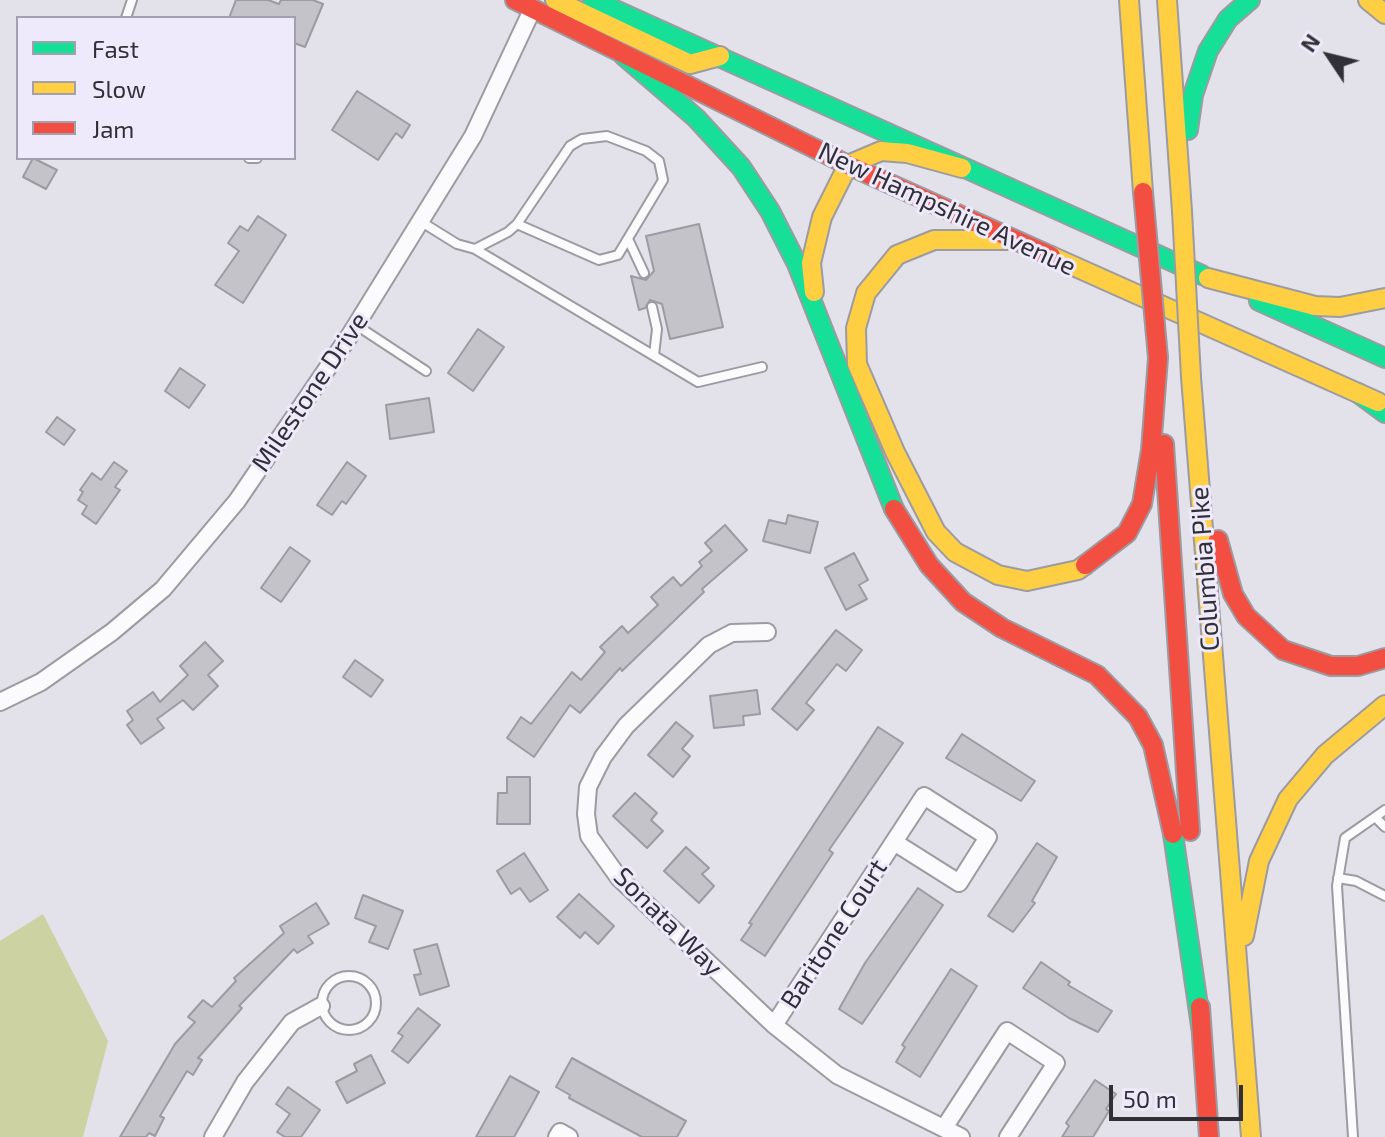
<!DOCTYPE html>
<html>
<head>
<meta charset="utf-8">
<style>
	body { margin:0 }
	#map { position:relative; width:1385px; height:1137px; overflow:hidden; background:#e3e1ea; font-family:"Exo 2",sans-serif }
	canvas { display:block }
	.legend { position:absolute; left:16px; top:16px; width:280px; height:144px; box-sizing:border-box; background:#eeeafb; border:2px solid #a3a0ad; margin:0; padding:10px 14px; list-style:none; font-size:24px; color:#323037 }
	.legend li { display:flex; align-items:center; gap:16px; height:40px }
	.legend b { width:40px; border:2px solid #a3a0ad }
	.north { position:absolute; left:1289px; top:16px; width:80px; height:80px; -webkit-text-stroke:6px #eeeafb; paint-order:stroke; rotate:305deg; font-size:22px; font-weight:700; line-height:32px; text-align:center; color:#323037 }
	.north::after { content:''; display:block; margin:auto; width:28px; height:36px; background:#323037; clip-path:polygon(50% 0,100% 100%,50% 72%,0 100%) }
	.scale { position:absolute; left:1109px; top:1085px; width:134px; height:36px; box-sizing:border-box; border:4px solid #323037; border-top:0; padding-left:10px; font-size:24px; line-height:28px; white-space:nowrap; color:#323037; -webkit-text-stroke:6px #eeeafb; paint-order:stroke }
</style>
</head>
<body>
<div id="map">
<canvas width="1385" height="1137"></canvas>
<ul class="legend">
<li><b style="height:10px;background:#16e098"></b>Fast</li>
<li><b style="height:10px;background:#ffcf43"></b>Slow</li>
<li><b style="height:10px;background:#f24e42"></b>Jam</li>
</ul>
<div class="north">N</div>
<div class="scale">50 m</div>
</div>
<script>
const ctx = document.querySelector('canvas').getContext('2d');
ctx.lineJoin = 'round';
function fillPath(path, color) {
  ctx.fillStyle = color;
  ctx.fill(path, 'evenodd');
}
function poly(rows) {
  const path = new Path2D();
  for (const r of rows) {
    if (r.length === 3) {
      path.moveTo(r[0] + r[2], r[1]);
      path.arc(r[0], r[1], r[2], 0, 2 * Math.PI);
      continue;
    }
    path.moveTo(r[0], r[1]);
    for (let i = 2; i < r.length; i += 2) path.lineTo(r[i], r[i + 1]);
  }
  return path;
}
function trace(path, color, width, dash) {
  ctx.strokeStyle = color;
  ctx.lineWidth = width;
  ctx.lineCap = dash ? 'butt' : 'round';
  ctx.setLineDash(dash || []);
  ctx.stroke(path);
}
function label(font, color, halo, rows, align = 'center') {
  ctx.font = font + ' "Exo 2",sans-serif';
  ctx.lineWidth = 6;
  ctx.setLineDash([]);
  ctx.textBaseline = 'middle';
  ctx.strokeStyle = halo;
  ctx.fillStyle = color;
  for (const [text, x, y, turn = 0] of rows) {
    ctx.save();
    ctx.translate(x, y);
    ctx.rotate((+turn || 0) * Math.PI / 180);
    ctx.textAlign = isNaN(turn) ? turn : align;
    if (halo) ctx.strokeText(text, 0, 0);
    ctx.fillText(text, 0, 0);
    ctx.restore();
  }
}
const green = poly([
	[43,914,108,1041,83,1137,0,1137,0,941]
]);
const building = poly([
	[236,0,268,0,279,4,281,0,313,0,323,4,305,47,294,43,294,18,229,18,236,0],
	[357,91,410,125,402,138,396,133,378,160,332,130,357,91],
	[33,158,57,170,46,189,23,177,33,158],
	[258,216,286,235,243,303,215,285,239,251,228,243,240,226,248,231,258,216],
	[699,224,723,327,670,339,662,304,650,300,645,308,639,310,631,276,646,280,654,271,646,236,699,224],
	[478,329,504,347,473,391,448,373,478,329],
	[180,368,205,385,189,408,165,391,180,368],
	[429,398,434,432,390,439,386,405,429,398],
	[57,417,75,430,64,445,46,432,57,417],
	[114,462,127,471,115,487,120,490,96,524,82,514,87,506,78,500,83,492,80,490,92,473,101,480,114,462],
	[347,462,366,476,346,504,342,501,332,515,317,505,347,462],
	[788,515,818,522,810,553,763,541,769,520,786,524,788,515],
	[725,525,747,550,702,589,704,592,622,671,620,668,580,713,570,705,534,757,507,738,521,717,531,724,572,672,581,680,605,652,600,647,622,626,628,633,658,605,651,597,673,577,681,586,702,566,699,562,712,551,705,543,725,525],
	[290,547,310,561,281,602,261,588,290,547],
	[854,553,868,580,859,585,867,599,846,610,825,568,854,553],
	[836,630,862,650,846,671,837,664,806,703,814,710,797,730,772,709,836,630],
	[205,642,223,661,208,675,218,686,193,710,183,700,157,719,164,728,141,744,127,725,133,720,127,711,153,692,160,702,188,675,180,666,205,642],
	[355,660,383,680,371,697,343,677,355,660],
	[757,690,760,714,743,716,744,725,714,728,710,696,757,690],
	[676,722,693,736,682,749,690,756,673,777,648,755,676,722],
	[878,727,903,743,829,850,833,853,765,956,741,940,752,924,749,923,878,727],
	[962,734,1035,781,1021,801,946,758,962,734],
	[507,777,530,777,530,824,497,824,498,793,507,793,507,777],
	[635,793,657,813,651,820,663,831,647,848,613,816,635,793],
	[1037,843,1057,857,1032,901,1035,903,1013,932,988,916,1037,843],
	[686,847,709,868,702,874,714,886,699,903,664,871,686,847],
	[524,853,548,890,530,902,520,888,511,894,497,871,524,853],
	[918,888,943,905,862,1024,839,1009,865,963,918,888],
	[579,894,614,926,598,944,585,932,580,938,557,917,579,894],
	[363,895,403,911,388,949,369,942,376,926,355,918,363,895],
	[316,903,329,924,308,936,313,943,297,953,294,949,239,1006,242,1008,198,1058,202,1060,193,1075,187,1071,160,1116,164,1118,155,1136,149,1133,146,1137,120,1137,175,1044,195,1022,188,1017,203,1000,212,1007,236,981,234,978,284,933,280,926,316,903],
	[437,944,449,986,420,995,414,975,421,974,414,950,437,944],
	[1041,962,1070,982,1068,985,1112,1011,1098,1032,1069,1018,1023,988,1041,962],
	[951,969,977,986,920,1077,896,1062,905,1047,902,1045,951,969],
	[418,1008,440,1025,408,1063,392,1051,403,1036,398,1033,418,1008],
	[371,1055,385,1083,347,1103,336,1082,357,1071,354,1064,371,1055],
	[572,1058,686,1121,677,1137,642,1137,569,1098,570,1095,556,1087,572,1058],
	[510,1076,539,1092,523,1121,514,1137,476,1137,510,1076],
	[1095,1080,1116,1094,1106,1109,1109,1111,1093,1137,1062,1137,1069,1126,1066,1123,1095,1080],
	[288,1087,320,1110,301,1137,285,1137,277,1132,290,1114,276,1104,288,1087]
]);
const lane = poly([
	[126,18,132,0],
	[249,158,257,158],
	[420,221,457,244,475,249,508,232,517,224,570,146,582,139,607,136,646,151,659,161,663,180,618,255,599,260,517,224],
	[628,239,644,273],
	[475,249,698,382,762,367],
	[652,307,657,329,654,355],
	[356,325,426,371],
	[1375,817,1385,827],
	[1338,878,1356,881,1385,896],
	[349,1003,27],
	[1353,1137,1337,886,1345,838,1385,810]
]);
const street = poly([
	[767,632,732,633,709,645,626,726,603,757,588,787,586,814,589,836,619,878,774,1025,837,1075,961,1137],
	[0,702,41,682,112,632,163,589,237,501,350,335,473,136,533,8],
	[774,1025,924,796,988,837,959,883,894,842],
	[944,1128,1007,1031,1056,1063,1008,1137],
	[213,1137,245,1082,292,1022,321,1006],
	[557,1137,560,1132,569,1137]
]);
const fast = poly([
	[593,0,1202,275],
	[624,56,696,118,741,167,770,211,797,264,894,509],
	[1188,130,1193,95,1208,51,1228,19,1250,0],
	[1259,301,1385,358],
	[1358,393,1385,413],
	[1173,834,1201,1026]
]);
const slow = poly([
	[555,0,690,64,720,56],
	[1129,0,1143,192],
	[1167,0,1182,211],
	[1368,0,1385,14],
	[1013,240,934,240,897,255,866,293,856,328,857,364,895,452,936,532,955,552,998,575,1027,581,1078,570,1085,565],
	[1051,256,1378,402],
	[1208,278,1315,306,1340,307,1385,298],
	[814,292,811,263,822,217,848,165,881,151,907,153,962,168],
	[1191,377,1251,1137],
	[1244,936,1259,861,1288,799,1325,755,1385,705]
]);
const jam = poly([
	[515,0,848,165,1051,256],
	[1164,444,1190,831],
	[894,509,929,565,963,602,1002,628,1097,675,1138,717,1153,745,1173,834],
	[1218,540,1233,594,1246,616,1283,650,1331,666,1358,666,1385,658],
	[1085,565,1127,533,1142,504,1151,450,1158,358],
	[1200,1007,1209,1137]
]);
const slowBridge = poly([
	[1182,211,1191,377]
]);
const jamBridge = poly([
	[1143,192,1158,358]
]);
const streetNames = [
	["New Hampshire Avenue",947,209,25],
	["Milestone Drive",310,392,-56],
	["Columbia Pike",1205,569,-94],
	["Sonata Way",668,922,45],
	["Baritone Court",834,934,-57]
];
fillPath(green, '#ccd2a1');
fillPath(building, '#c5c3ca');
trace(building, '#9d9ba1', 2);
trace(lane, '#9c9ba1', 12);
trace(street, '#9c9ba1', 20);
trace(fast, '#9c9ba1', 22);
trace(slow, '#9c9ba1', 22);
trace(jam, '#9c9ba1', 22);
trace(lane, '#fbfafc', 8);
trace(street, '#fbfafc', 16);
trace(fast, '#16e098', 18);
trace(slow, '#ffcf43', 18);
trace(jam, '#f24e42', 18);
trace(slowBridge, '#9c9ba1', 22, []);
trace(jamBridge, '#9c9ba1', 22, []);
trace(slowBridge, '#ffcf43', 18);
trace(jamBridge, '#f24e42', 18);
label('26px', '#323037', '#eeeafb', streetNames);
</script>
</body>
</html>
